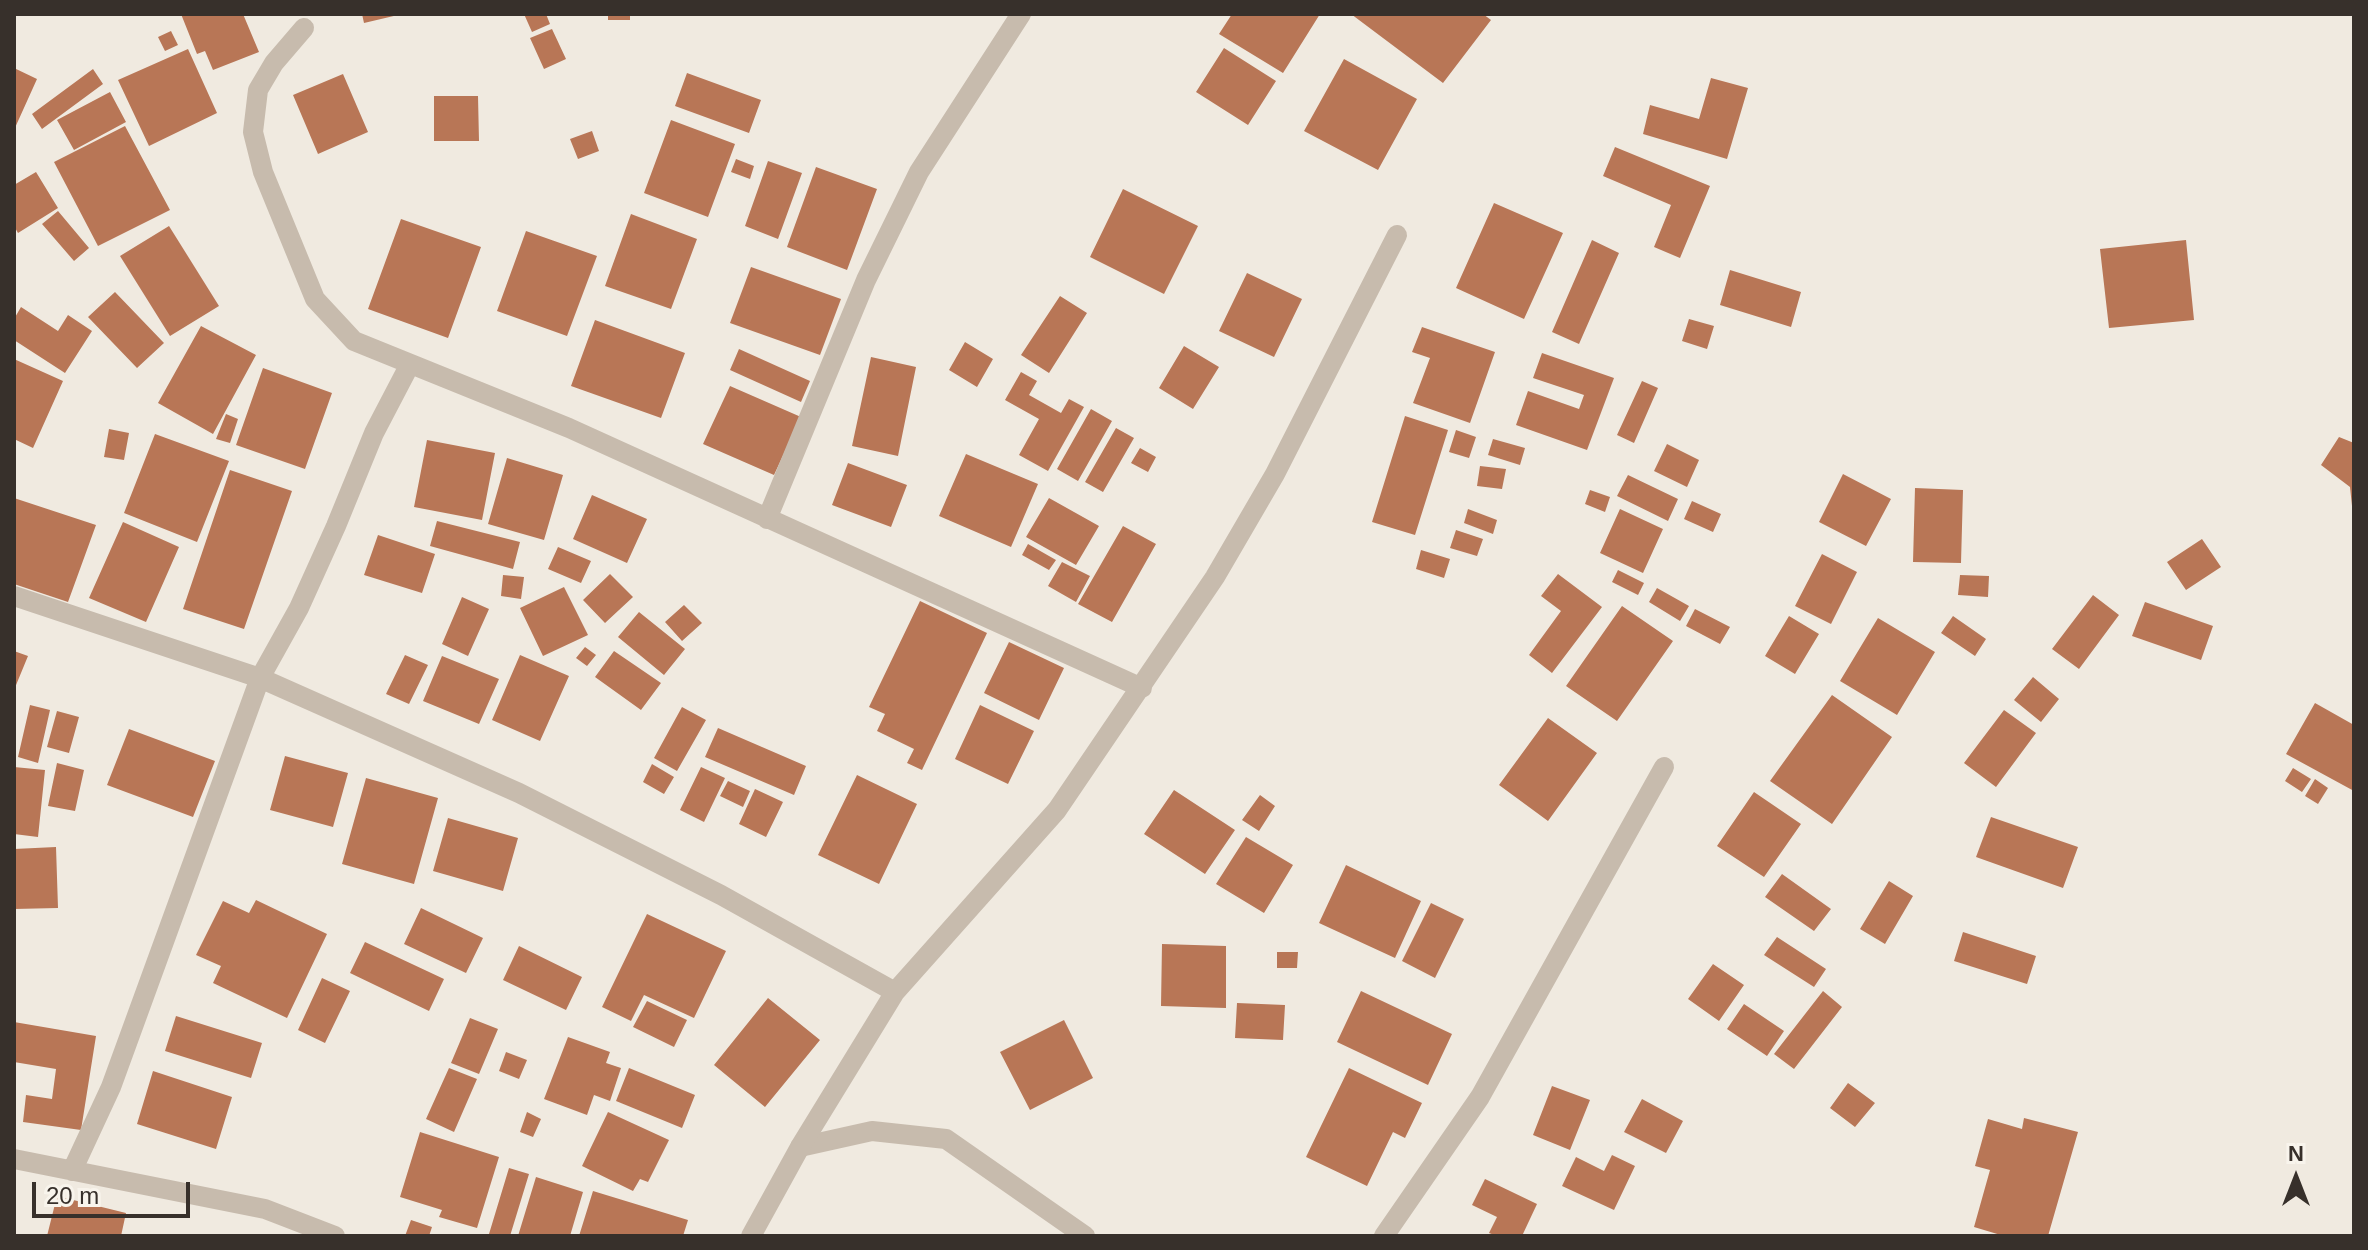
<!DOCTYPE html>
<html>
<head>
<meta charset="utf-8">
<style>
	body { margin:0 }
	#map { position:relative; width:2368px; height:1250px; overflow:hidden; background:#f0eae0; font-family:Arial,sans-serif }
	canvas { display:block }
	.frame { position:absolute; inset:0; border:16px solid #37302b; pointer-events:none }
	.north { position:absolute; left:2256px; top:1138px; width:80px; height:80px; -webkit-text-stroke:6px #f8f4ec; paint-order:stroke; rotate:0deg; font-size:22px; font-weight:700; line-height:32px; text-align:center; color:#37302b }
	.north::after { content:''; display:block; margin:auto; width:28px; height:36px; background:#37302b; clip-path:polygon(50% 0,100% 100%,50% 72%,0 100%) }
	.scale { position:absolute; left:32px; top:1182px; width:158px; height:36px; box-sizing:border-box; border:4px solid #37302b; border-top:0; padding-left:10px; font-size:24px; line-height:28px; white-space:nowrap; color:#37302b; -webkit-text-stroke:6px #f8f4ec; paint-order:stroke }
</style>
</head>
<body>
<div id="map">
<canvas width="2368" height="1250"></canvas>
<div class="frame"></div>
<div class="north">N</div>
<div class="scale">20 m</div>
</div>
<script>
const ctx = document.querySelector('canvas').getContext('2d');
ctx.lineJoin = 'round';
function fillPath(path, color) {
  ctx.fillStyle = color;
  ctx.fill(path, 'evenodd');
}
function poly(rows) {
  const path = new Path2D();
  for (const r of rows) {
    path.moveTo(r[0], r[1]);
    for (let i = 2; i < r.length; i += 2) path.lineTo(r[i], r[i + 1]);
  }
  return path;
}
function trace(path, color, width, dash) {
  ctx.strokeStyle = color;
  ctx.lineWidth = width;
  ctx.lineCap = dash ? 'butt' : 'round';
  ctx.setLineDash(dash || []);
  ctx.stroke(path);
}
const building = poly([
	[181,14,243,14,259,52,213,70,205,51,197,54],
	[362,14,398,14,398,15,364,23],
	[524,14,546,14,550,24,532,32],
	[608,14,630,14,630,20,608,20],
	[1232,14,1320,14,1283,73,1219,34],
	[1351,14,1483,14,1491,20,1443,83],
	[552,29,566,59,544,69,530,38],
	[171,31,178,45,165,51,158,37],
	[1224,48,1276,81,1248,125,1196,92],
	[188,49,217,113,149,146,118,80],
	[1344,59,1417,99,1378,170,1304,131],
	[14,68,37,79,14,130],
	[93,69,103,84,42,129,32,114],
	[687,73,761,100,749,133,675,106],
	[343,74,368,132,318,154,293,95],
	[1711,78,1748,88,1727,159,1643,134,1650,105,1699,119],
	[110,92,126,122,74,150,57,120],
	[434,96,478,96,479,141,434,141],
	[671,120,735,144,708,217,644,193],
	[125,126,170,210,98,246,54,162],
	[592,131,599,151,578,159,570,139],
	[1615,147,1710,186,1680,258,1654,247,1671,205,1603,176],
	[736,159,754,166,750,179,731,172],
	[768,161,802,173,778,239,745,226],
	[816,167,877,189,847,270,787,247],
	[36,172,58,208,18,233,14,226,14,185],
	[1123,189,1198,226,1164,294,1090,257],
	[1494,203,1563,233,1524,319,1456,288],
	[58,211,89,248,74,261,42,224],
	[631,214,697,239,671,309,605,286],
	[401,219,481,247,448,338,368,309],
	[169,226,219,306,170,336,120,256],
	[526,231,597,256,567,336,497,311],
	[1592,240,1619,253,1579,344,1552,332],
	[2186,240,2194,320,2109,328,2100,249],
	[751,267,841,299,820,355,730,323],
	[1730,270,1801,292,1791,327,1720,305],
	[1247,273,1302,299,1274,357,1219,331],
	[115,292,164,343,137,368,88,317],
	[1060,296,1087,313,1049,373,1021,355],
	[21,307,58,331,68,315,92,331,65,373,14,340,14,319],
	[1689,319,1714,326,1707,349,1682,341],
	[595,320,685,353,661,418,571,386],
	[201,326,256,355,213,434,158,403],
	[1422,327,1495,352,1470,423,1413,403,1430,358,1412,352],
	[965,342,993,359,977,387,949,370],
	[1184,346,1219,367,1193,409,1159,388],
	[739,349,810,381,801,402,730,370],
	[1542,353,1614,378,1587,450,1516,425,1528,391,1579,409,1584,395,1533,378],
	[871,357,916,367,898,456,852,446],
	[14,359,63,381,33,448,14,439],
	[263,368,332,393,305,469,236,445],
	[1021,372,1037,381,1029,395,1061,413,1069,399,1084,407,1048,471,1019,455,1039,419,1005,400],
	[1642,381,1658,388,1634,443,1617,435],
	[730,386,801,417,774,475,703,444],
	[1091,409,1112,421,1078,481,1057,469],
	[226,414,238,419,230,443,216,439],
	[1405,416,1448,430,1415,535,1372,522],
	[1116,428,1134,438,1103,492,1085,482],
	[109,429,129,433,124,460,104,457],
	[1456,430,1476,437,1469,458,1449,452],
	[155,434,229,461,197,542,124,513],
	[2339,437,2354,443,2354,506,2352,506,2350,487,2321,465],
	[1493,439,1525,448,1520,465,1488,455],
	[427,440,495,453,482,520,414,507],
	[1667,444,1699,460,1687,487,1654,471],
	[1140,448,1156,457,1148,472,1131,463],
	[966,454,1038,484,1011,547,939,516],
	[507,458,563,475,544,540,488,524],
	[848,463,907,485,891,527,832,505],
	[1480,466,1506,469,1502,489,1477,486],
	[230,470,292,491,244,629,183,609],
	[1843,474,1891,499,1866,546,1819,522],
	[1628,475,1678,499,1668,521,1617,496],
	[1915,488,1963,490,1961,563,1913,562],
	[1590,490,1610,497,1605,512,1585,504],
	[592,495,647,519,627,563,573,539],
	[14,498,96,525,68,602,14,584],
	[1049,498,1099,526,1076,565,1026,537],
	[1692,501,1721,514,1713,532,1684,519],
	[1468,509,1497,520,1493,534,1464,523],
	[1620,509,1663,529,1643,573,1600,553],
	[437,521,520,542,513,569,430,546],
	[123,522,179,547,146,622,89,598],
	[1123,526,1156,544,1112,622,1078,604],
	[1456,530,1483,539,1477,556,1450,548],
	[378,535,435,554,422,593,364,575],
	[2202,539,2221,567,2186,590,2167,562],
	[1028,544,1056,560,1049,570,1022,555],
	[558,547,591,561,581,583,548,569],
	[1421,550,1450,559,1444,578,1416,569],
	[1822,554,1857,572,1831,624,1795,606],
	[1062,562,1090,576,1076,602,1048,586],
	[1618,570,1644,583,1638,595,1612,582],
	[610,574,633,597,605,623,583,600],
	[1558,574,1602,607,1552,673,1529,655,1561,611,1541,596],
	[503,575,524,577,521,599,501,596],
	[1960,575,1989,576,1988,597,1958,595],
	[564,587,588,635,543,656,520,608],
	[1657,588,1689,606,1680,621,1649,602],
	[2093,595,2119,615,2079,669,2052,649],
	[462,597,489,609,468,656,442,644],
	[920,601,987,633,922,770,907,763,914,749,877,731,885,714,869,707],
	[2145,602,2213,626,2201,660,2132,636],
	[684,605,702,623,682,641,665,622],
	[1622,606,1673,641,1617,721,1566,686],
	[1695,609,1730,627,1720,644,1686,626],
	[639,612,685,649,664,675,618,637],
	[1789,616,1819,634,1795,674,1765,656],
	[1953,616,1986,639,1975,656,1941,633],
	[1878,618,1935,652,1897,715,1840,681],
	[1009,642,1064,668,1039,720,984,693],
	[585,647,596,655,587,666,576,658],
	[14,651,28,656,14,690],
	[614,651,661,683,641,710,595,677],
	[405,655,428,665,409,704,386,694],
	[520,655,569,676,540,741,492,720],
	[442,656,499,679,479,724,423,701],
	[2033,677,2059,699,2041,722,2014,700],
	[1832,695,1892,737,1832,824,1770,781],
	[2315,703,2354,725,2354,791,2286,754],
	[30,705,50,710,38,763,18,757],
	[980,705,1034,731,1008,784,955,759],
	[682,707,706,720,677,771,654,758],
	[2004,710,2036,733,1996,787,1964,763],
	[57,711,79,717,69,753,47,747],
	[1548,718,1597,753,1548,821,1499,785],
	[718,728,806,766,794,795,705,757],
	[129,729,215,761,193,817,107,785],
	[285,756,348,773,333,827,270,810],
	[57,763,84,770,75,811,48,806],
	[652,764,674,777,664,794,643,782],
	[14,767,45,770,38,837,14,834],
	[701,767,725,778,704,822,680,810],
	[2293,768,2311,779,2302,792,2285,781],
	[857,775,917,804,879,884,818,855],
	[366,778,438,798,414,884,342,864],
	[2315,779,2328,788,2318,804,2305,796],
	[728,781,750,791,743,807,720,796],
	[755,789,783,802,766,837,739,824],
	[1174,790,1235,830,1205,874,1144,834],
	[1754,792,1801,824,1764,877,1717,846],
	[1260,795,1275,806,1259,831,1242,820],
	[1991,817,2078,847,2063,888,1976,857],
	[448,818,518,838,503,891,433,871],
	[1246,837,1293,865,1264,913,1216,884],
	[56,847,58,908,14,909,14,849],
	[1346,865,1421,901,1395,958,1319,923],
	[1782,874,1831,909,1814,931,1765,897],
	[1889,881,1913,896,1885,944,1860,929],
	[256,900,327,934,287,1018,213,983,221,966,196,955,223,901,249,913],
	[1431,903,1464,919,1435,978,1402,961],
	[421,908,483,938,466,973,404,944],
	[647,914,726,951,694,1018,644,995,631,1021,602,1007],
	[1963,932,2036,956,2027,984,1954,961],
	[1777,937,1826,969,1814,987,1764,955],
	[365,942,444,979,429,1011,350,973],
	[1162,944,1226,946,1226,1008,1161,1006],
	[519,946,582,977,566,1010,503,980],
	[1277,952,1298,952,1297,968,1277,968],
	[1713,964,1744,985,1719,1021,1688,999],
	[322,978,350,991,325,1043,298,1030],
	[1361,991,1452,1034,1428,1085,1337,1042],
	[1823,991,1842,1007,1794,1069,1774,1054],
	[768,998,820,1040,765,1107,714,1065],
	[647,1001,687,1020,674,1047,633,1027],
	[1237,1003,1285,1005,1283,1040,1235,1038],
	[1744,1004,1784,1031,1767,1056,1727,1029],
	[176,1016,262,1043,251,1078,165,1051],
	[470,1018,498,1029,479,1074,451,1063],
	[1064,1020,1093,1078,1030,1110,1000,1052],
	[14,1022,96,1036,81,1130,23,1122,26,1095,52,1099,56,1069,14,1062],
	[568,1037,610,1052,606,1063,621,1068,610,1101,594,1095,587,1115,544,1099],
	[506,1052,527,1060,519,1079,499,1071],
	[449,1068,477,1079,454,1132,426,1119],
	[629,1068,695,1095,682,1128,616,1101],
	[1349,1068,1422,1103,1405,1138,1393,1132,1367,1186,1306,1157],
	[153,1071,232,1097,216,1149,137,1124],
	[1848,1083,1875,1103,1855,1127,1830,1108],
	[1552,1086,1590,1100,1570,1150,1533,1135],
	[1642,1099,1683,1121,1666,1153,1624,1132],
	[527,1112,541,1119,533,1137,520,1132],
	[608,1112,669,1140,648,1182,640,1179,633,1191,582,1166],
	[2024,1118,2078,1132,2048,1236,2004,1236,1974,1227,1990,1170,1975,1166,1988,1119,2022,1129],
	[420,1132,499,1157,477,1228,439,1217,442,1210,400,1197],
	[1612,1155,1635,1166,1614,1210,1562,1186,1576,1157,1604,1171],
	[509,1168,529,1174,510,1236,494,1236,489,1234],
	[536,1177,583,1192,570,1236,518,1236],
	[1485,1179,1537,1204,1522,1236,1497,1236,1489,1233,1497,1217,1472,1205],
	[593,1191,688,1220,683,1236,579,1236],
	[57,1196,126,1213,121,1236,47,1236],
	[411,1220,432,1227,429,1236,405,1236]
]);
const lane = poly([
	[800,1147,872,1131,946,1139,1085,1236],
	[1384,1236,1480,1097,1664,767]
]);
const street = poly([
	[304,28,274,63,258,90,253,132,263,172,315,299,354,341,569,428,1142,688],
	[767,519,866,280,919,172,1021,14],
	[14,596,260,678,519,793,721,895,895,992],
	[14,1159,265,1209,335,1236],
	[72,1171,111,1087,260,678,299,608,336,526,374,433,409,366],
	[751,1236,800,1147,895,992,1057,810,1215,577,1275,474,1397,235]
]);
fillPath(building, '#b87656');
trace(lane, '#c7bbad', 20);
trace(street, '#c7bbad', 20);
</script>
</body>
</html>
